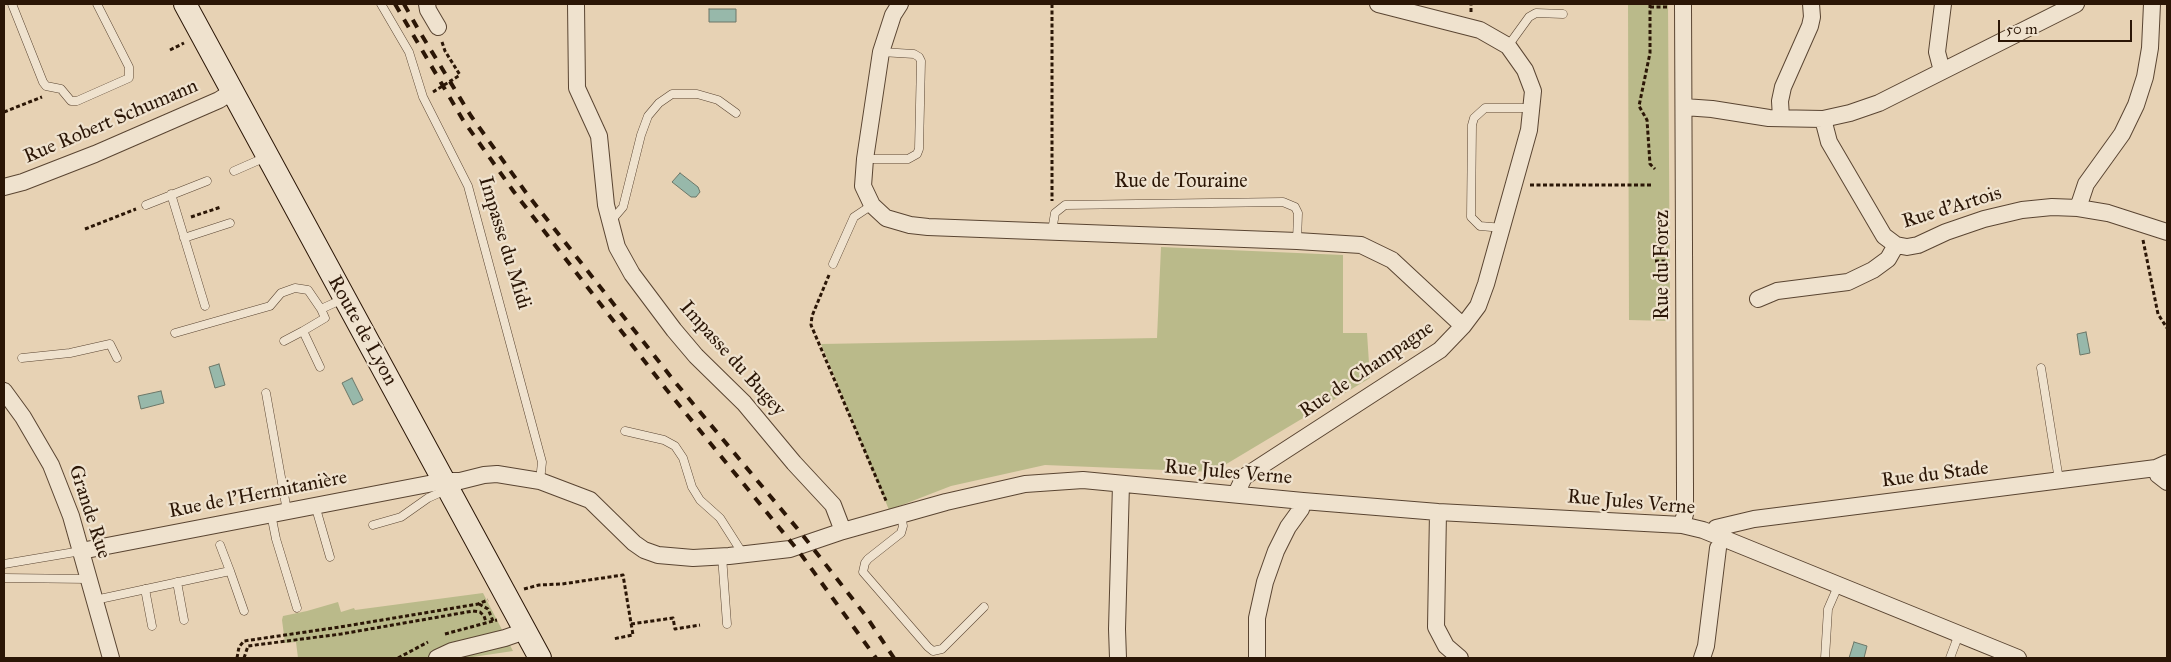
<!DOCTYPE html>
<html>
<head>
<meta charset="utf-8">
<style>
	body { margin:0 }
	#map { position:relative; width:2171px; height:662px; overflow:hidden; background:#e7d2b4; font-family:"IM FELL Great Primer",serif }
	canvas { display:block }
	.frame { position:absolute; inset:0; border:5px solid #2b1606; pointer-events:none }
	.scale { position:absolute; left:1998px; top:20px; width:134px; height:22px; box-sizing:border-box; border:2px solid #2b1606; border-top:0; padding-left:6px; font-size:15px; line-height:18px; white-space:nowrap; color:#2b1606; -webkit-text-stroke:4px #efe2ce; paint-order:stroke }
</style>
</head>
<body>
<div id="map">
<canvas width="2171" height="662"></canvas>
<div class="frame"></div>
<div class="scale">50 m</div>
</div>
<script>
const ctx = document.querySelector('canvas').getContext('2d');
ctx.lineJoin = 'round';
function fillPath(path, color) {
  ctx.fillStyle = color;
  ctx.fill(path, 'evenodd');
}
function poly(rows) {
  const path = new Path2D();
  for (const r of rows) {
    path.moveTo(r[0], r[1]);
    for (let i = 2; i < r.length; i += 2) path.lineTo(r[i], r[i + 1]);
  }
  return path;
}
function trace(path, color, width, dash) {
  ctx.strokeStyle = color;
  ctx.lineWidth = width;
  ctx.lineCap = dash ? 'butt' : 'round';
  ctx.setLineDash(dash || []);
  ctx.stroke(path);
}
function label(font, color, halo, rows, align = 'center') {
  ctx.font = font + ' "IM FELL Great Primer",serif';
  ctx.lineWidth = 4.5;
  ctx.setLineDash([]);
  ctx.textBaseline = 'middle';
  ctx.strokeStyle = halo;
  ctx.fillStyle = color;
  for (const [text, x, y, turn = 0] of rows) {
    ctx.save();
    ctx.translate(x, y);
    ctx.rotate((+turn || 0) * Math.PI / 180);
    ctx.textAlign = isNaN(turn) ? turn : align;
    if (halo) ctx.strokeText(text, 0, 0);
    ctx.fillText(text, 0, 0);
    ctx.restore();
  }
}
const green = poly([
	[1628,4,1668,4,1670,321,1629,320],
	[1161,247,1343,255,1343,333,1367,333,1370,378,1213,472,1045,465,951,486,889,510,821,344,1157,338],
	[483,593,513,651,466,658,298,658,296,642,285,643,282,620,283,616,307,611,338,602,341,612,354,608,355,610]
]);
const water = poly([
	[709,9,736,9,736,22,709,22,709,9],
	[680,173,698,187,700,192,696,197,691,197,672,182,680,173],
	[2086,332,2090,353,2080,355,2077,334,2086,332],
	[219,364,225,385,215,388,209,367,219,364],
	[352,378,363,400,353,405,342,383,352,378],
	[161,391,164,403,141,409,138,396,161,391],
	[1854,642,1867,646,1864,658,1849,658,1854,642]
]);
const path = poly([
	[1052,4,1052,201],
	[1650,4,1650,53,1639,106,1647,120,1650,164,1655,169],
	[1650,7,1667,7],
	[1471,12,1471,4],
	[442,42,445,51,460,75],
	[170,50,184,43],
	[4,112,42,97],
	[1530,185,1653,185],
	[191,217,221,207],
	[85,229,136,209],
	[2143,240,2158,314,2167,328],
	[1655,261,1668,261],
	[829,275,812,316,811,325,887,503],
	[524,589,539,585,562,584,623,575,633,635,613,639],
	[479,604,488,609,493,621],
	[631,624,673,618,675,629,700,625],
	[445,634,497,620],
	[237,658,239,647,244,641,340,627,478,604,488,600],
	[244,658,248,646,341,634,473,611,480,612,484,616,486,622],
	[398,658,428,642]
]);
const service = poly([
	[12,4,43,82,46,86,61,89,71,101,77,101,129,78,129,67,97,4],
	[381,4,409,52,423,97,468,186,542,462,540,481],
	[1508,46,1529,17,1536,13,1563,14],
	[865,159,908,159,917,154,919,149,921,61,919,57,914,54,881,52],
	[234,171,266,157],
	[171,194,205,306],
	[146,205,207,181],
	[611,221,623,207,641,135,648,116,659,103,672,94,697,94,718,100,736,113],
	[1503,228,1480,226,1471,217,1472,125,1474,118,1485,108,1532,108],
	[1052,231,1055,213,1065,205,1283,202,1295,207,1298,213,1297,241],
	[184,238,230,223],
	[833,264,854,217,872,205],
	[175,333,270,306,281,293,295,288,308,290,321,309],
	[284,341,303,331],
	[22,358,70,353,110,344,117,358],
	[320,367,303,331,325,318,321,309,343,299],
	[2041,368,2059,480],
	[266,393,287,511],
	[625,431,664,440,675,446,683,458,692,487,700,500,720,518,743,554],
	[315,505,330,557],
	[271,514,276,539,297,608],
	[901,515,903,526,901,533,868,559,865,563,863,572,928,647,933,651,942,649,984,607],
	[373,525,401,517,428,498,446,490],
	[220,545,230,571],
	[722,556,727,624],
	[4,564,81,551],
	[4,578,89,579],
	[177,582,184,620],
	[145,589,152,626],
	[95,600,230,571,244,611],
	[1825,658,1828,609,1838,586],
	[1950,658,1959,634]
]);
const minor = poly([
	[427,4,428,10,438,27],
	[576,4,577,88,599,136,606,205,617,247,632,274,674,330,696,356,744,403,794,463,833,505,843,531],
	[900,4,893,15,881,52,865,159,863,186,872,205,886,218,910,225,928,227,1297,241,1361,245,1392,260,1463,326],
	[1942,71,1937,52,1943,4],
	[1684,107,1712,109,1769,118,1823,119,1850,113,1879,103,2076,4],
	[1781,118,1780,101,1783,87,1810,26,1812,17,1811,4],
	[1823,119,1829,142,1884,236,1896,245,1907,247,1918,245,1946,232,1984,219,2022,210,2052,207,2078,208,2108,213,2167,232],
	[4,187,23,182,95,154,219,100,233,91],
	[2078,208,2086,184,2122,134,2136,105,2145,77,2150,48,2152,4],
	[1758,299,1777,291,1848,282,1873,270,1888,259,1896,245],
	[4,391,23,417,51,465,71,516,111,658],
	[2156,468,2158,475,2167,482],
	[1236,494,1244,477,1440,350,1463,326,1478,306,1486,284,1529,130,1533,91,1525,70,1508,46,1480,30,1378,4],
	[1438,512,1436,627,1446,646,1460,658],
	[1682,525,1685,514,1685,487,1683,4],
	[1713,534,1716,528,1754,519,2156,468,2167,463],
	[81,551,444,481,460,481,484,475,497,474,540,481,590,500,634,543,644,550,658,555,693,558,729,556,790,549,843,531,946,502,1025,484,1083,480,1303,501,1438,512,1682,525,1703,530,2018,658],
	[437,658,452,651,505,638,525,631],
	[1118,658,1117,629,1121,484],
	[1257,658,1257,618,1265,582,1276,551,1288,527,1301,509,1303,501],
	[1702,658,1706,646,1718,548]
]);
const secondary = poly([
	[185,4,540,658]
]);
const rail = poly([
	[395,4,463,120,514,192,666,389,800,553,876,658],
	[404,4,418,29,471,116,527,194,675,382,801,533,866,616,894,658]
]);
const pathBridge = poly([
	[433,92,460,75]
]);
const streetNames = [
	["Rue Robert Schumann",111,122,-23],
	["Rue de Touraine",1181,182],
	["Rue d'Artois",1952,208,-17],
	["Impasse du Midi",504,243,73],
	["Rue du Forez",1663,265,-90],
	["Route de Lyon",362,331,61],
	["Impasse du Bugey",732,359,48],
	["Rue de Champagne",1367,370,-34],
	["Rue Jules Verne",1228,473,5],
	["Rue du Stade",1935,475,-7],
	["Rue de l'Hermitanière",258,495,-11],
	["Rue Jules Verne",1631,503,5],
	["Grande Rue",89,512,72]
];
fillPath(green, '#baba8a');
fillPath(water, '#97b8aa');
trace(water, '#6c7768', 1);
trace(service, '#5a4532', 9);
trace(minor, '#5a4532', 18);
trace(secondary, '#2b1606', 24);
trace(path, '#2b1606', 3, [4, 2.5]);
trace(service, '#efe2ce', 8);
trace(minor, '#efe2ce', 16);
trace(secondary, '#efe2ce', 22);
trace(rail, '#2b1606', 4, [9, 9]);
trace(pathBridge, '#2b1606', 3, [4, 2.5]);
label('20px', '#2b1606', '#efe2ce', streetNames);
</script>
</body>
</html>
